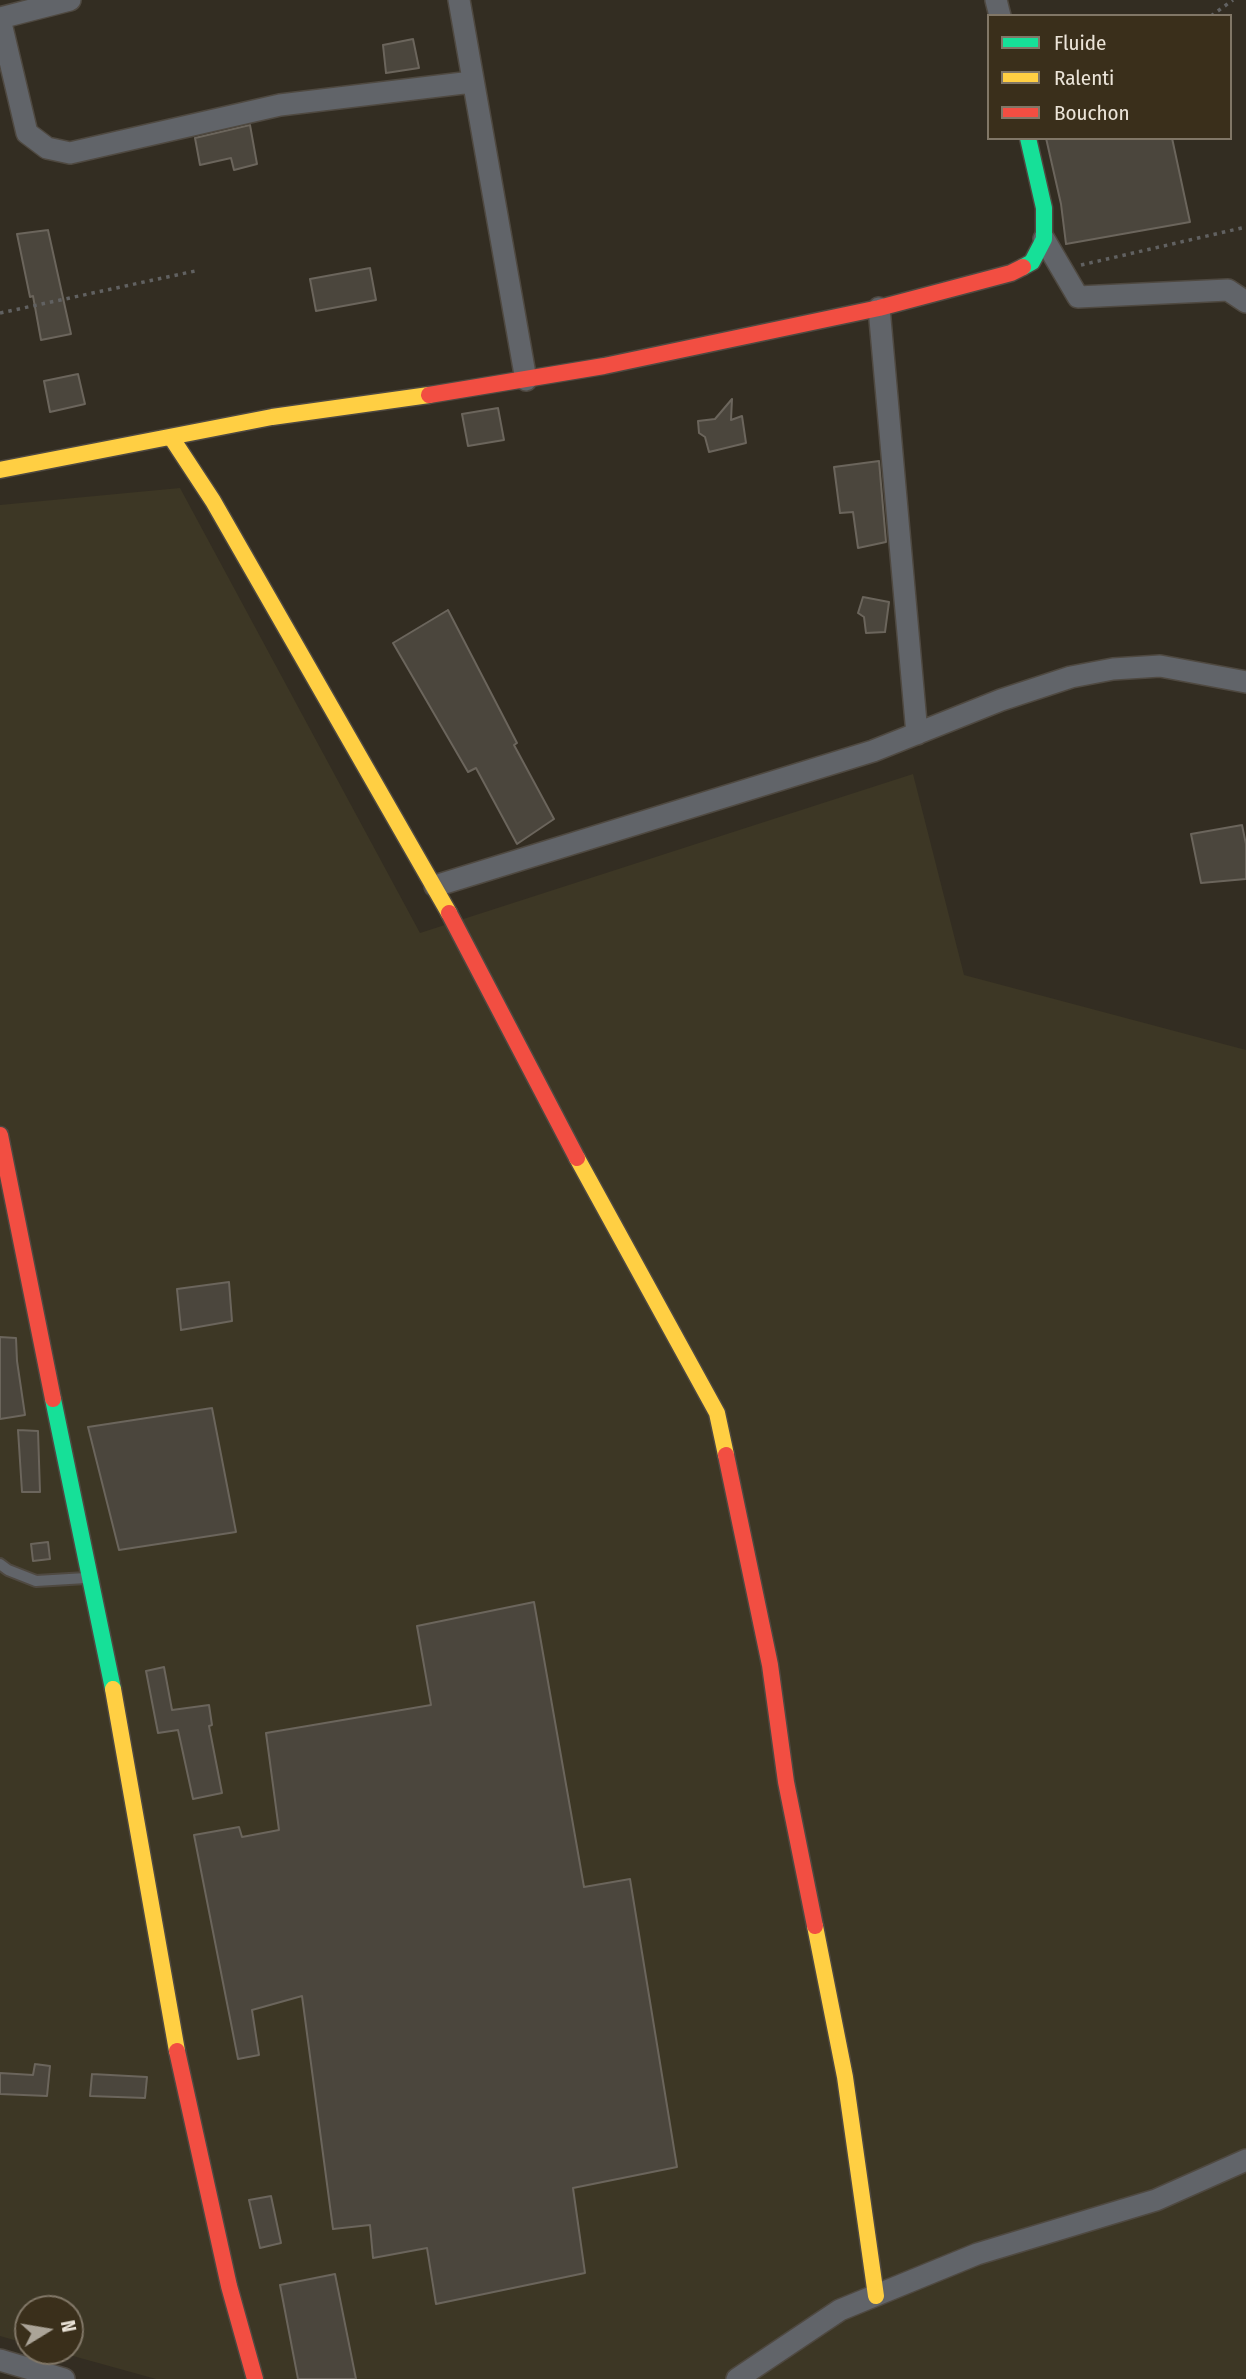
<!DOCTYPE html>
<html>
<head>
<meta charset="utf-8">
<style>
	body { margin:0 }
	#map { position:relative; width:1246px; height:2379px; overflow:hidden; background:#332d22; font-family:"Fira Sans Condensed",sans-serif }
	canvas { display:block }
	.legend { position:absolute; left:987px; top:14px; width:245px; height:126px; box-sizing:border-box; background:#3a2f1b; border:2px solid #817767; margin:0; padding:9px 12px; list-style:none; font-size:21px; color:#ebe4d8 }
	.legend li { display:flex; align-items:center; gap:14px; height:35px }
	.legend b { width:35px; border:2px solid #817767 }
	.north { position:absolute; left:14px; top:2295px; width:70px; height:70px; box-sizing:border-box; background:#3a2f1b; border:2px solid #817767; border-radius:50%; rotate:79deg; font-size:19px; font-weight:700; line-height:28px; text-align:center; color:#ebe4d8 }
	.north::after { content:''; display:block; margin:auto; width:24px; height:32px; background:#aba498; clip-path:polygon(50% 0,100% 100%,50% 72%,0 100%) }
</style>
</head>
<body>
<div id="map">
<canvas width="1246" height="2379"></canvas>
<ul class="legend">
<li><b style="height:9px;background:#16e098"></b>Fluide</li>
<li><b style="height:9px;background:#ffcf43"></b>Ralenti</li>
<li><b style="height:9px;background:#f24e42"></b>Bouchon</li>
</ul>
<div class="north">N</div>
</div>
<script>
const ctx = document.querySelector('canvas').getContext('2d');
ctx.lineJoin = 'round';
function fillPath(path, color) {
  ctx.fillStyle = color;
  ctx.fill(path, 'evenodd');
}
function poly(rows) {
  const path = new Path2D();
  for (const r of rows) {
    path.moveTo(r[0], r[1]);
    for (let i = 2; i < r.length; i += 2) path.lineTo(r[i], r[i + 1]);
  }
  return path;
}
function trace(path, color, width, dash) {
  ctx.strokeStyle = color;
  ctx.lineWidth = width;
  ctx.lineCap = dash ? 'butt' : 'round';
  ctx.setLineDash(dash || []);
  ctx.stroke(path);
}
const industrial = poly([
	[180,488,420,933,913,774,964,975,1246,1050,1246,2379,156,2379,55,2351,70,2351,70,2309,28,2309,28,2344,0,2336,0,505]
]);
const building = poly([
	[413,39,419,68,386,73,383,45,413,39],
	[250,125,257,164,234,170,231,158,200,165,195,138,250,125],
	[1046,138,1172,138,1190,222,1066,244,1061,204,1046,138],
	[48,230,71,334,41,340,33,296,30,297,17,234,48,230],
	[370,268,376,300,316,311,310,279,370,268],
	[78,374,85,404,50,412,44,381,78,374],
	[732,399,731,420,742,416,746,443,709,452,705,437,699,433,698,421,715,419,732,399],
	[498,408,504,440,468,446,462,414,498,408],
	[879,461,886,542,858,548,853,512,840,513,834,467,879,461],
	[863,597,889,602,885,632,866,633,864,617,858,613,863,597],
	[448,610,517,743,514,745,554,819,517,844,476,768,468,772,393,643,448,610],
	[1242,825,1246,844,1246,879,1201,883,1191,834,1242,825],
	[229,1282,232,1321,181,1330,177,1289,229,1282],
	[0,1337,16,1338,17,1361,25,1415,0,1419,0,1337],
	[212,1408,236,1532,119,1550,88,1427,212,1408],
	[18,1430,38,1431,40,1492,22,1492,18,1430],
	[48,1542,50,1559,33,1561,31,1544,48,1542],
	[534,1602,584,1887,630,1879,677,2167,573,2188,585,2273,436,2304,427,2248,373,2258,370,2225,333,2229,302,1996,252,2010,259,2055,238,2059,194,1835,239,1827,242,1837,279,1830,266,1733,431,1705,417,1626,534,1602],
	[164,1667,172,1710,209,1705,212,1725,209,1726,222,1793,193,1799,178,1730,158,1733,146,1671,164,1667],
	[35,2064,50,2066,47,2096,0,2094,0,2073,33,2075,35,2064],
	[92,2074,147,2077,145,2098,90,2096,92,2074],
	[271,2196,281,2243,260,2248,249,2200,271,2196],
	[335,2274,356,2379,298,2379,280,2285,335,2274]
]);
const path = poly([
	[1211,16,1233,0],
	[1081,265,1246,227],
	[0,313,195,271]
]);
const lane = poly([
	[0,1564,8,1570,36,1581,86,1578]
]);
const street = poly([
	[459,0,526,380],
	[996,0,1000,16],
	[0,18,70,0],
	[0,19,27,133,47,148,70,153,280,105,472,82],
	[1044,239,1078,297,1228,290,1246,302],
	[879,308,917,734],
	[435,886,873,751,1001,700,1071,677,1113,669,1160,666,1246,682],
	[0,2360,64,2379],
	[737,2379,840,2310,977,2254,1156,2200,1246,2160]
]);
const fast = poly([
	[1023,267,1032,262,1044,239,1044,208,1028,138],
	[53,1399,113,1689]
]);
const slow = poly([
	[171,437,213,501,449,913],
	[0,470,272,417,429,395],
	[577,1158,717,1413,726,1455],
	[113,1689,177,2051],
	[815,1926,845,2077,876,2296]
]);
const jam = poly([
	[429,395,604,366,879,308,1011,273,1023,267],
	[449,913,577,1158],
	[0,1135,53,1399],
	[726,1455,770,1665,786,1782,815,1926],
	[177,2051,229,2286,255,2379]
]);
fillPath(industrial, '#3d3725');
fillPath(building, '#4b463d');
trace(building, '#6b655c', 2);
trace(lane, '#4f4941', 14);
trace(street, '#4f4941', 24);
trace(fast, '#4f4941', 19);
trace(slow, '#4f4941', 19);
trace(jam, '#4f4941', 19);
trace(path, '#616161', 3.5, [3.5, 5]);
trace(lane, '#616469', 10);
trace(street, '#616469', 21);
trace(fast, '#16e098', 16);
trace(slow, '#ffcf43', 16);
trace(jam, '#f24e42', 16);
</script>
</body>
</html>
